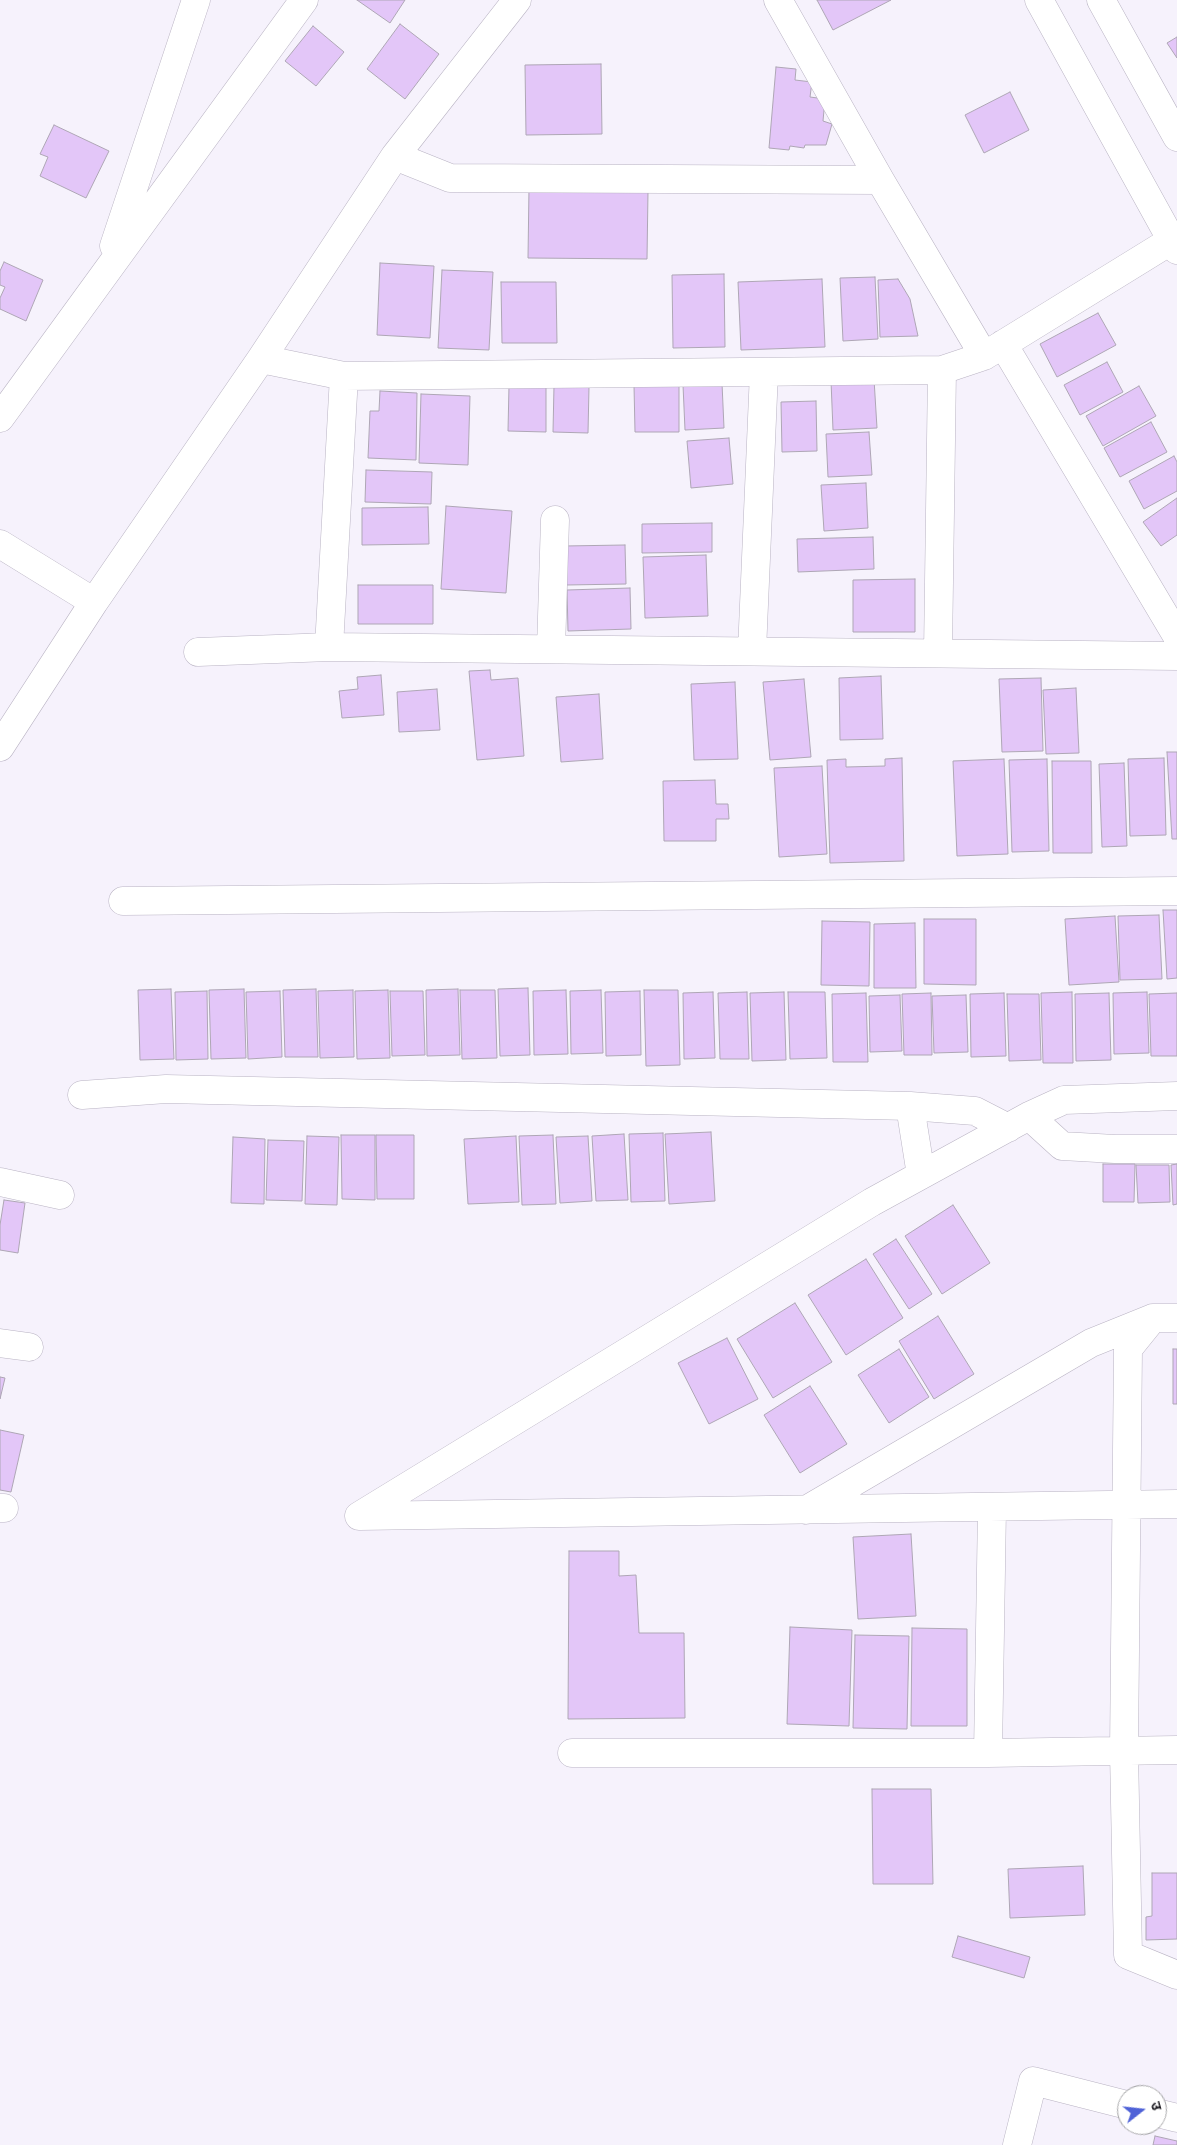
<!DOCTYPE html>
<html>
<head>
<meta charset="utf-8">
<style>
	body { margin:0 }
	#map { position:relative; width:1177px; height:2145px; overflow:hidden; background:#f6f2fc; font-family:"Fira Sans","Noto Sans Devanagari",sans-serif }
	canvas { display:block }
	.north { position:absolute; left:1117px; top:2085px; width:50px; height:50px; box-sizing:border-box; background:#fff; border:1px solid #a5a5a7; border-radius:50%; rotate:74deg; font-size:14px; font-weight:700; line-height:20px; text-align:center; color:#1f1d23 }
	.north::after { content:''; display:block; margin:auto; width:18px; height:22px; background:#4f62d7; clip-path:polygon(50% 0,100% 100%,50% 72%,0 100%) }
</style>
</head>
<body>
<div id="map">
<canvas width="1177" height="2145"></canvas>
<div class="north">उ</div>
</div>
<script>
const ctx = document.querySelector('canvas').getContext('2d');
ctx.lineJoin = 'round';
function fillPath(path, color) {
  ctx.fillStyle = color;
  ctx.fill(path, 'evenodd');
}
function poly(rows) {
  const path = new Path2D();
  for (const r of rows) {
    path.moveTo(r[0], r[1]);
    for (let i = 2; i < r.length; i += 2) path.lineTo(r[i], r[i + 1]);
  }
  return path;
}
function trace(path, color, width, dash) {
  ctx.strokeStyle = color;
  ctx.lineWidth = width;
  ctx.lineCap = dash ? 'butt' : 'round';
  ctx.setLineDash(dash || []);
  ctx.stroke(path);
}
const building = poly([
	[357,0,405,0,390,23,357,0],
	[817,0,891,0,833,30,817,0],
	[400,24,439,54,405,99,367,69,400,24],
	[313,26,344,52,316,86,285,61,313,26],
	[1177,37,1177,58,1167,43,1177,37],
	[601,64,602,134,526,135,525,65,601,64],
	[776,67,796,69,795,80,812,82,810,97,825,99,823,121,832,124,826,145,805,145,804,148,790,146,789,150,769,148,776,67],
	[1010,92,1029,130,984,153,965,115,1010,92],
	[54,125,109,151,86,198,40,176,48,157,40,154,54,125],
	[529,188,648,191,647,259,528,258,529,188],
	[4,262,43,280,26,321,0,309,0,298,5,287,0,285,0,271,4,262],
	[380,263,434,266,430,338,377,335,380,263],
	[442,270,493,272,489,350,438,348,442,270],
	[724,274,725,347,673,348,672,275,724,274],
	[875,277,878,339,843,341,840,278,875,277],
	[822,279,825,347,741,350,738,282,822,279],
	[898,279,910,299,918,336,880,337,878,280,898,279],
	[501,282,556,282,557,343,502,343,501,282],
	[1098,313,1116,345,1057,377,1040,344,1098,313],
	[1107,362,1123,392,1080,415,1064,385,1107,362],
	[874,379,877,428,833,430,831,381,874,379],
	[722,383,724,428,685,430,683,385,722,383],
	[634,385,679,385,679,432,635,432,634,385],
	[509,386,546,386,546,432,508,431,509,386],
	[554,386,589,387,588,433,553,432,554,386],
	[1139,386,1156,416,1103,446,1086,416,1139,386],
	[380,391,417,393,416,460,368,458,370,411,379,411,380,391],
	[421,394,470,396,468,465,419,463,421,394],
	[816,401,817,451,782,452,781,402,816,401],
	[1151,422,1167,452,1120,477,1104,448,1151,422],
	[869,432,872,475,828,477,826,434,869,432],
	[729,438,733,484,691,488,687,441,729,438],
	[1174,456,1177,462,1177,491,1144,509,1129,481,1174,456],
	[366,470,432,472,431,504,365,502,366,470],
	[866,483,868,528,824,531,821,485,866,483],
	[1177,498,1177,535,1161,546,1143,522,1177,498],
	[446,506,512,511,506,593,441,589,446,506],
	[428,507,429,544,362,545,362,508,428,507],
	[712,523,712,552,642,553,642,524,712,523],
	[873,537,874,569,798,572,797,539,873,537],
	[625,545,626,584,566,585,564,546,625,545],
	[706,555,708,616,645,618,643,557,706,555],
	[915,579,915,632,853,632,853,580,915,579],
	[358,585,433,585,433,624,358,624,358,585],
	[630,588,631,629,568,631,567,590,630,588],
	[490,670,491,680,518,678,524,756,477,760,469,671,490,670],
	[381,675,384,715,342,718,339,691,358,689,357,677,381,675],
	[881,676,883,739,840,740,839,678,881,676],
	[1041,678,1043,751,1002,752,999,679,1041,678],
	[804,679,811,757,770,760,763,682,804,679],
	[735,682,738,759,694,760,691,684,735,682],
	[1076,688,1079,753,1046,754,1043,690,1076,688],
	[437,689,440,730,399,732,397,692,437,689],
	[599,694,603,759,561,762,556,697,599,694],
	[1167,752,1177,752,1177,839,1172,839,1167,752],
	[902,758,904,861,830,863,827,760,846,759,846,767,885,766,885,759,902,758],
	[1164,758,1166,835,1130,836,1128,759,1164,758],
	[1004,759,1008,854,957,856,953,761,1004,759],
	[1047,759,1049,851,1012,852,1009,760,1047,759],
	[1052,761,1091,761,1092,853,1053,853,1052,761],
	[1124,763,1127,846,1102,847,1099,764,1124,763],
	[822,766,827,854,779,857,774,768,822,766],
	[715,780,716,804,728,804,729,819,716,819,716,841,664,841,663,781,715,780],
	[1163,910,1177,910,1177,978,1167,979,1163,910],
	[1159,915,1162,979,1120,980,1118,916,1159,915],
	[1115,916,1119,982,1069,985,1065,919,1115,916],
	[924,919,976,919,976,985,924,984,924,919],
	[822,921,870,922,869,986,821,985,822,921],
	[915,923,916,988,874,988,874,924,915,923],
	[528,988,530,1055,500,1056,498,989,528,988],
	[171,989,174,1059,140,1060,138,990,171,989],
	[244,989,246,1058,211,1059,209,990,244,989],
	[316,989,318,1057,285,1057,283,990,316,989],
	[458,989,460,1055,427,1056,426,990,458,989],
	[353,990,354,1057,320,1058,318,991,353,990],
	[388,990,390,1058,357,1059,355,991,388,990],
	[460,990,495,990,497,1058,462,1059,460,990],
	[566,990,568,1054,534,1055,533,991,566,990],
	[601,990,603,1053,571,1054,570,991,601,990],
	[644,990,678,990,680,1065,646,1066,644,990],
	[207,991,208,1059,176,1060,175,992,207,991],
	[280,991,282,1057,248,1059,246,992,280,991],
	[390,991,423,991,425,1055,392,1056,390,991],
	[640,991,641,1055,606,1056,605,992,640,991],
	[713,992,715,1058,684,1059,683,993,713,992],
	[747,992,749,1059,720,1059,718,993,747,992],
	[784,992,786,1060,752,1061,750,993,784,992],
	[788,992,825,992,827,1058,790,1059,788,992],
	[1072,992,1073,1063,1043,1063,1041,993,1072,992],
	[1147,992,1149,1053,1114,1054,1113,993,1147,992],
	[866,993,868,1062,833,1062,832,994,866,993],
	[931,993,932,1055,904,1055,902,994,931,993],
	[1004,993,1006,1056,971,1057,970,994,1004,993],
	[1109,993,1111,1060,1076,1061,1075,994,1109,993],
	[1177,993,1177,1056,1151,1056,1149,994,1177,993],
	[1007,994,1039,994,1041,1060,1009,1061,1007,994],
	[900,995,902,1051,870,1052,869,996,900,995],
	[966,995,968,1052,934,1053,932,996,966,995],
	[711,1132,715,1201,669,1204,665,1134,711,1132],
	[663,1133,665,1201,631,1202,629,1134,663,1133],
	[624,1134,628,1200,596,1201,592,1136,624,1134],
	[341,1135,375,1135,375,1200,342,1199,341,1135],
	[376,1135,414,1135,414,1199,377,1199,376,1135],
	[553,1135,556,1204,522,1205,519,1136,553,1135],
	[307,1136,339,1137,337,1205,305,1204,307,1136],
	[516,1136,519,1202,468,1204,464,1139,516,1136],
	[588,1136,592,1201,560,1203,556,1137,588,1136],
	[233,1137,265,1139,264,1204,231,1203,233,1137],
	[268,1140,304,1141,302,1201,266,1200,268,1140],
	[1103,1164,1135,1164,1134,1202,1103,1202,1103,1164],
	[1177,1164,1177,1204,1173,1205,1171,1165,1177,1164],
	[1136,1165,1169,1165,1170,1202,1138,1203,1136,1165],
	[4,1200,25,1203,18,1253,0,1250,0,1225,4,1200],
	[953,1205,990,1263,942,1294,905,1236,953,1205],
	[896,1239,932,1294,909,1309,873,1254,896,1239],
	[866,1259,903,1318,846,1355,808,1295,866,1259],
	[795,1303,832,1362,773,1398,737,1339,795,1303],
	[938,1316,974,1374,934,1399,899,1341,938,1316],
	[727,1338,758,1399,709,1424,678,1363,727,1338],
	[899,1349,929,1397,889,1423,858,1375,899,1349],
	[1173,1349,1177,1349,1177,1404,1173,1404,1173,1349],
	[0,1377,5,1378,0,1399,0,1377],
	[810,1386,847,1444,800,1473,764,1415,810,1386],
	[0,1430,24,1435,11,1492,0,1490,0,1430],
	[911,1534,916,1616,858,1619,853,1537,911,1534],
	[569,1551,619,1551,619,1576,636,1575,639,1633,684,1633,685,1718,568,1719,569,1551],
	[790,1627,852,1630,849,1726,787,1724,790,1627],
	[912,1628,967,1629,967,1726,911,1726,912,1628],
	[855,1635,909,1636,907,1729,853,1728,855,1635],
	[872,1789,931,1789,933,1884,873,1884,872,1789],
	[1083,1866,1085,1915,1010,1918,1008,1869,1083,1866],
	[1152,1873,1177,1873,1177,1939,1146,1940,1146,1917,1152,1916,1152,1873],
	[958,1936,1030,1957,1024,1978,952,1957,958,1936],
	[1155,2136,1177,2141,1177,2145,1153,2145,1155,2136]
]);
const minor = poly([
	[778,0,880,180,984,356],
	[395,156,450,178,880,180],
	[114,246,196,0],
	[1003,344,1177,636],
	[261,359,344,376,942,370,984,356,1177,237],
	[344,376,329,647,1177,656],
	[0,418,304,0],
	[0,544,94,602],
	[551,649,555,520],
	[752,651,764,372],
	[198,652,329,647],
	[938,652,942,370],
	[0,747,94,602,261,359,395,156,517,0],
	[123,901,1177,891],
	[82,1095,166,1089,910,1106,975,1111,1008,1128],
	[1177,1096,1064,1100,1029,1116,872,1202,359,1516,1177,1504],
	[910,1106,921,1175],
	[1029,1116,1062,1146,1115,1149,1177,1149],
	[0,1182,60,1195],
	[1177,1318,1153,1318,1128,1349,1124,1751,1128,1955,1177,1975],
	[0,1343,29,1347],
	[0,1508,4,1508],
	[806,1510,1091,1343,1153,1318],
	[572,1753,988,1753,1177,1750],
	[988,1753,992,1508],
	[1157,2113,1177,2118],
	[1017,2145,1033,2081,1127,2105]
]);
const tertiary = poly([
	[1039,0,1177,250],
	[1101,0,1177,137]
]);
fillPath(building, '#e3c6f8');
trace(building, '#aea6b5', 1);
trace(minor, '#b9b3c3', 29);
trace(tertiary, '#b9b3c3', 29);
trace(minor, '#fff', 28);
trace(tertiary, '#fff', 28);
</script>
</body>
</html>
